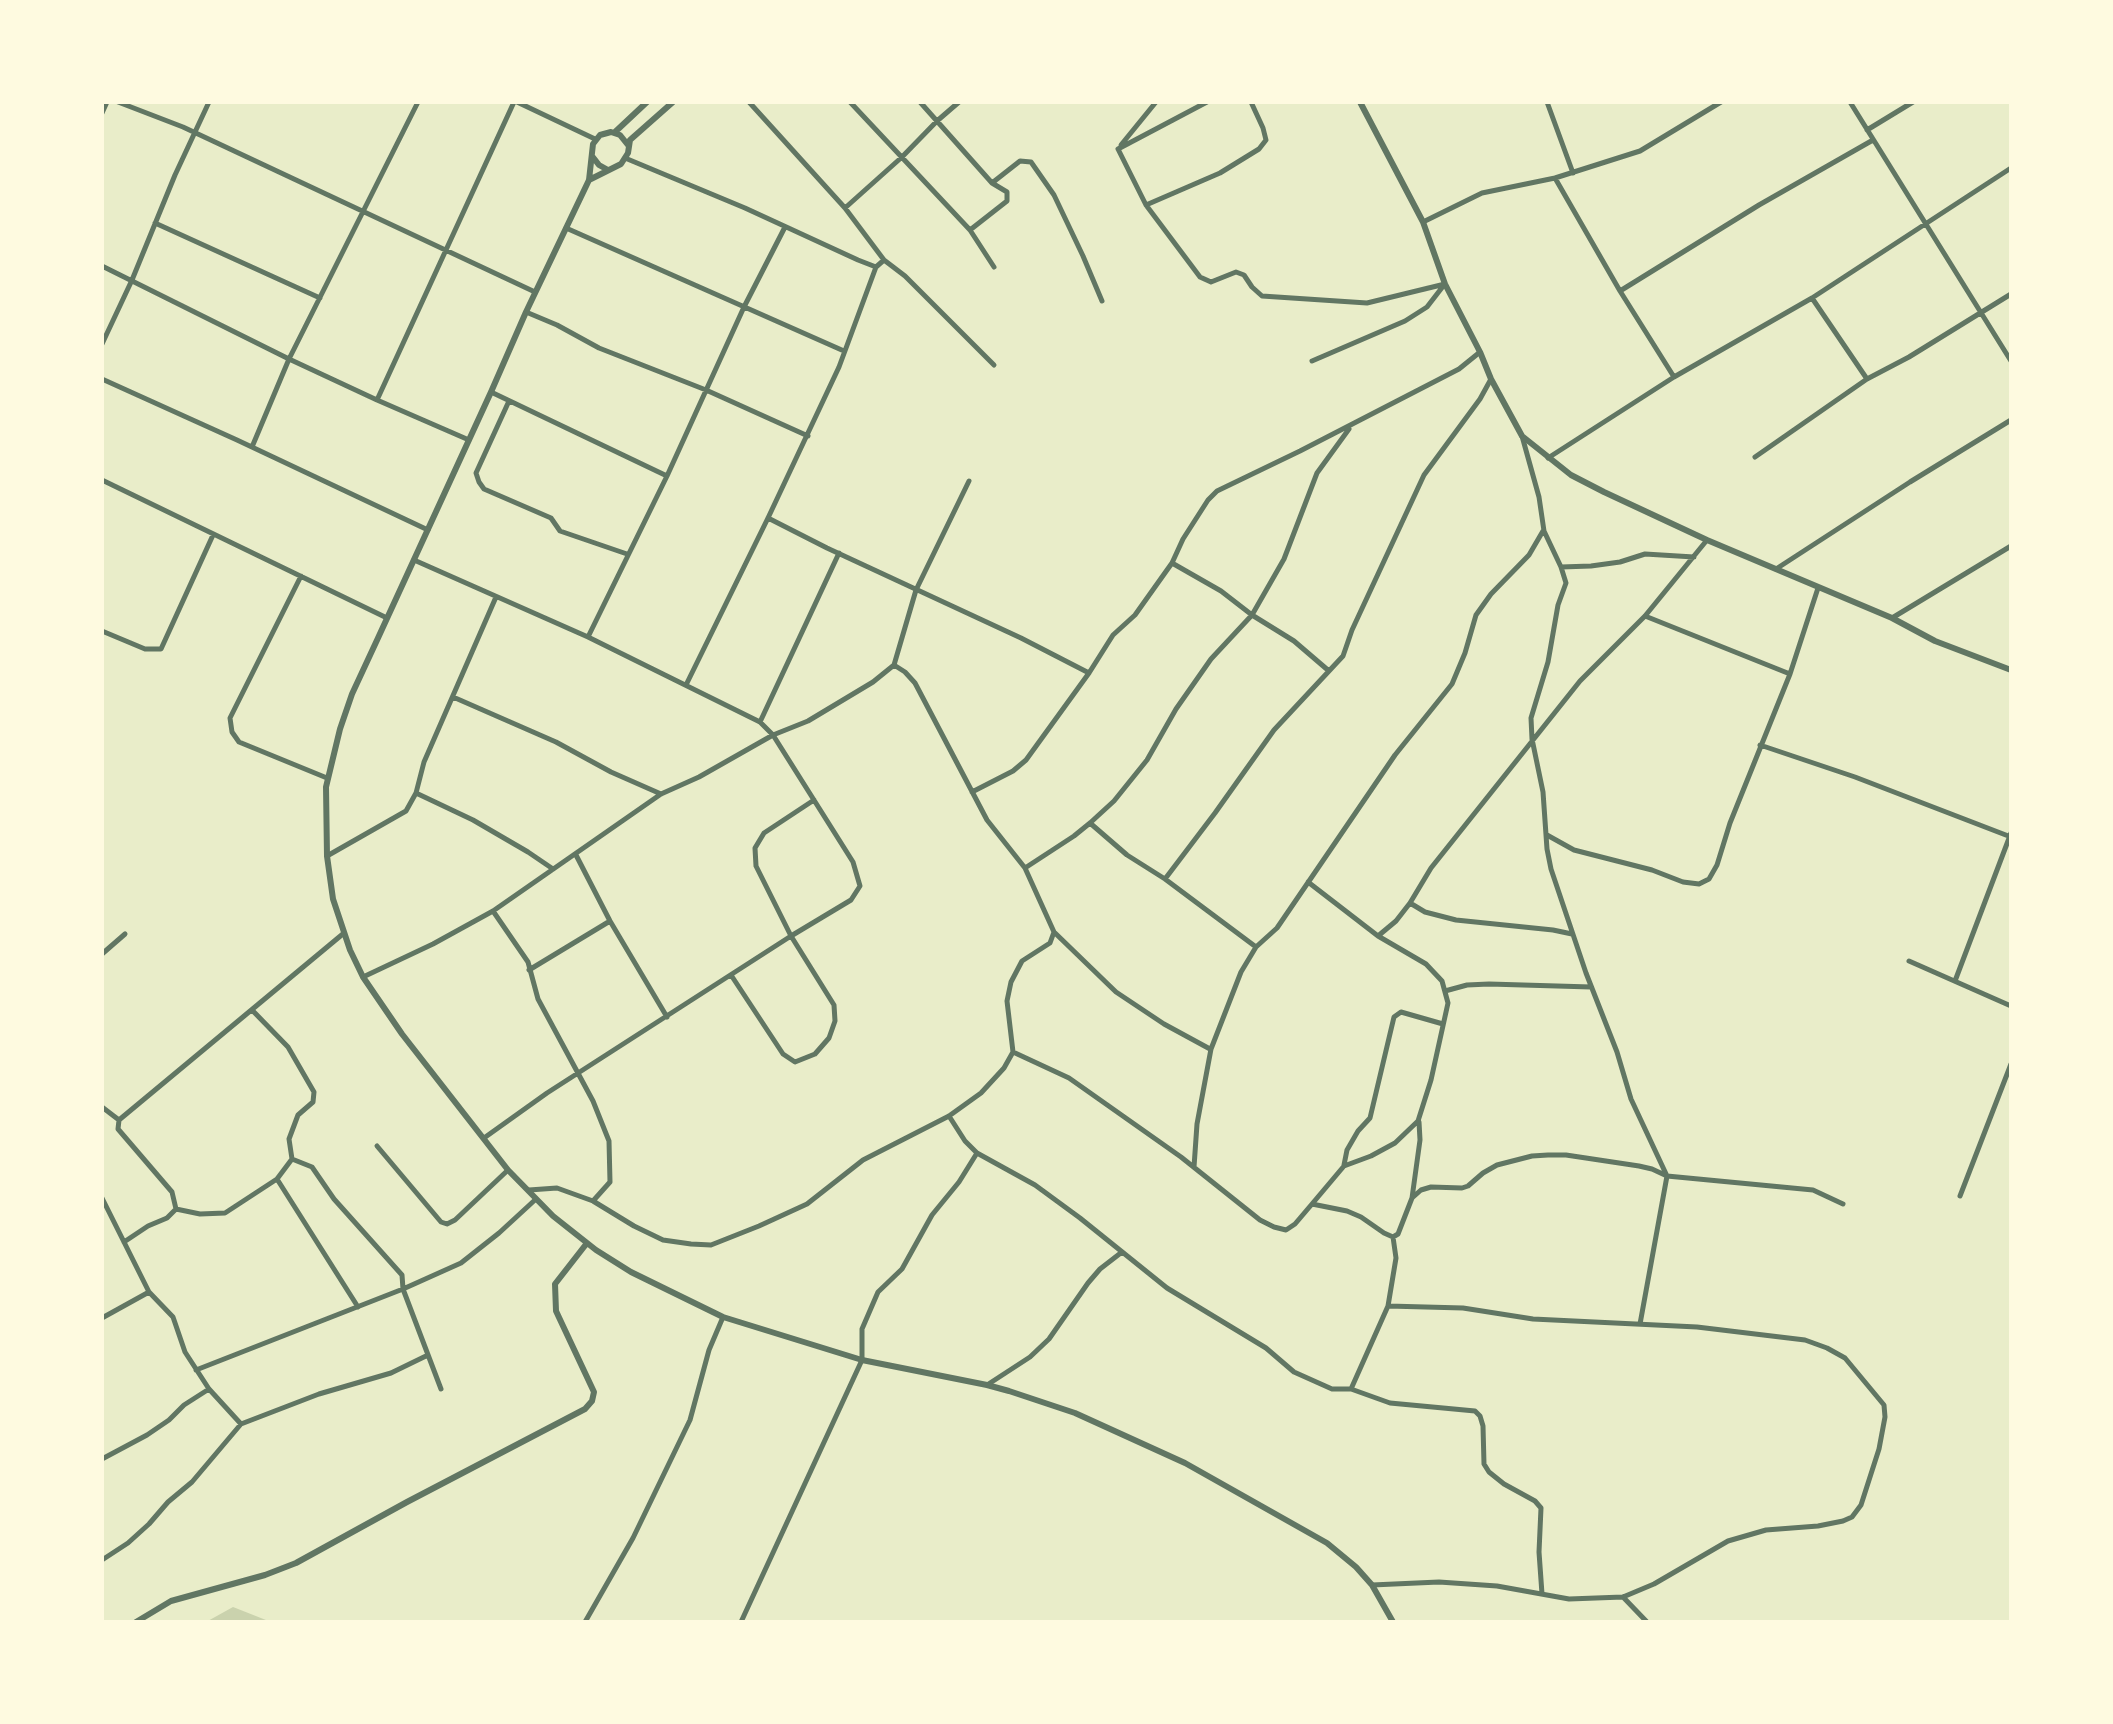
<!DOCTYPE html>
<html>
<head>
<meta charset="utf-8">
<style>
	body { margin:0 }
	#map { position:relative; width:2113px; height:1724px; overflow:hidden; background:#e9edc9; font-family:"PT Sans Narrow",sans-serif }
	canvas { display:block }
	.frame { position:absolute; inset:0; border:104px solid #fefae0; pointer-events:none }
</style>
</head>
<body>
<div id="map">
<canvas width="2113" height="1724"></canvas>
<div class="frame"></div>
</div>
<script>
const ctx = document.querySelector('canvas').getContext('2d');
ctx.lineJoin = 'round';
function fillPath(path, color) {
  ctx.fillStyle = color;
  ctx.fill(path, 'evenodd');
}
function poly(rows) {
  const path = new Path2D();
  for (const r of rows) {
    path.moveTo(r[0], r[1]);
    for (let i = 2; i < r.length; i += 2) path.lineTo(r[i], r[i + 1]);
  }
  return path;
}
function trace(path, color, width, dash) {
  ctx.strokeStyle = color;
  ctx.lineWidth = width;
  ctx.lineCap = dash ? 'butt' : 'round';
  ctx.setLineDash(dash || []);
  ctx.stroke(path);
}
const green = poly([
	[233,1607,271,1622,206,1622]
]);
const minor = poly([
	[118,102,183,127,535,292],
	[517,102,595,139],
	[749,102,845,208,884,260,905,276,994,365],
	[850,102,970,230,994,267],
	[920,102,992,183,1007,192,1007,201,970,230],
	[1547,102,1573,173],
	[1850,102,2011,361],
	[102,113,107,102],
	[1867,130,1913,102],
	[1121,145,1156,102],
	[1118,149,1146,205,1200,277,1211,282,1236,272,1244,275,1252,287,1262,296,1367,303,1445,284],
	[1118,149,1207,102],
	[625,158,745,208,858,260,876,267,884,260],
	[1555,178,1620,291,1674,377,1812,298,2011,168],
	[992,183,1020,161,1031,162,1054,195,1083,256,1102,301],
	[1146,205,1220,173,1259,149,1266,140,1263,128,1251,102],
	[845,208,902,157,937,121,959,102],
	[1423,222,1482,193,1555,178,1640,151,1721,102],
	[155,223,320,298],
	[566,228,844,351],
	[102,266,289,359,377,400,469,440],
	[1620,291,1759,205,1873,140],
	[1812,298,1867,379],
	[526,312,557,325,599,348,706,390,808,436],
	[102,344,132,280,175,175,209,102],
	[1312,361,1405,321,1427,307,1444,285],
	[102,379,237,440,428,530],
	[491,392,667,476],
	[377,400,514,102],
	[509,401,476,473,479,482,484,489,551,518,560,531,627,554],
	[1522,436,1539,497,1544,531,1561,567,1566,583,1558,605,1548,662,1531,718,1532,739,1543,792,1547,849,1551,869,1586,973,1617,1052,1631,1099,1667,1176,1640,1324],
	[252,447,289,359,418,102],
	[1755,457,1867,379,1909,357,2011,294],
	[1548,458,1674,377],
	[102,480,387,618],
	[768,518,827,548,1021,638,1089,673],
	[414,560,588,637,760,722,773,735,853,862,860,886,851,900,791,936,547,1093,484,1138],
	[1172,563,1221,591,1252,615,1294,641,1329,671],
	[1561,567,1591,566,1620,562,1645,554,1694,557],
	[1776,569,1910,482,2011,420],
	[301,576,230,718,232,732,239,742,327,778],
	[1645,616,1790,674],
	[1892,618,2011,546],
	[102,631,145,649,161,649,213,535],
	[588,637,667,476,744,307,785,227],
	[894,665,905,672,915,683,987,820,1025,868,1054,932,1116,992,1164,1024,1210,1049],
	[686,685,768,518,839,367,876,267],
	[453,697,556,742,611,772,661,794],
	[760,722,839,553],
	[1760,745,1855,777,2011,837],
	[972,792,1013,771,1026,760,1089,673,1113,635,1135,615,1172,563,1183,539,1208,500,1217,491,1300,451,1459,369,1480,352],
	[416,793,473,820,528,852,553,869],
	[1090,823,1127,855,1165,879,1256,947],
	[1547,835,1574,850,1652,870,1683,882,1699,884,1709,879,1717,865,1730,823,1790,674,1818,588],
	[576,855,610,921,667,1017],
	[327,856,406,811,416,793,424,762,496,597],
	[1025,868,1074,836,1090,823,1114,801,1147,760,1176,709,1211,659,1252,615,1284,559,1317,473,1349,429],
	[1165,879,1215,813,1274,730,1343,656,1352,630,1424,475,1480,399,1491,379],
	[1308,882,1378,936,1426,964,1442,981,1448,1003,1431,1080,1418,1121,1395,1143,1371,1156,1344,1166,1312,1204],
	[1410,903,1425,912,1456,920,1553,930,1572,934],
	[493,911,528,962,538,999,593,1101,609,1141,610,1182,593,1201],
	[1378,936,1396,921,1410,903,1431,868,1580,681,1645,616,1707,540],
	[102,954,125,934],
	[1909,961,2011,1006],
	[529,970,610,921],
	[731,975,783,1054,795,1062,815,1054,829,1038,835,1021,834,1005,791,936,756,866,755,848,764,833,814,800],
	[363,977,433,944,493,911,661,794,699,777,773,735,808,721,873,682,894,665,916,590,969,481],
	[1955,981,2011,833],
	[1445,991,1467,985,1489,984,1591,987],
	[1013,1052,1069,1078,1181,1157,1260,1220,1274,1227,1286,1230,1295,1224,1312,1204,1347,1211,1361,1217,1384,1233,1393,1237],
	[102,1107,119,1120],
	[949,1116,965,1141,977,1153,1035,1185,1080,1218,1167,1288,1266,1348,1294,1372,1332,1389,1351,1389,1390,1403,1475,1411,1480,1416,1483,1426,1484,1464,1489,1472,1504,1484,1535,1501,1541,1508,1539,1552,1542,1594],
	[377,1146,441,1222,447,1224,455,1220,508,1170],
	[292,1159,312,1167,334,1199,402,1275,403,1289,441,1389],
	[1344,1165,1347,1150,1358,1131,1370,1118,1394,1017,1401,1012,1443,1024],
	[1194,1167,1197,1124,1211,1049,1241,972,1256,947,1277,928,1395,755,1452,684,1465,653,1476,615,1491,594,1529,555,1543,531],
	[277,1179,358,1307],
	[529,1190,557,1188,593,1201,634,1226,663,1240,691,1244,711,1245,759,1226,807,1204,863,1160,949,1116,981,1093,1004,1068,1013,1052,1007,1001,1011,982,1022,961,1050,943,1054,932],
	[1960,1196,2011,1064],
	[102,1198,149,1292,173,1317,185,1352,209,1389,241,1424],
	[1412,1198,1420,1140,1419,1122],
	[176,1209,200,1214,225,1213,277,1179,292,1159,289,1139,298,1115,313,1102,314,1092,288,1047,252,1010],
	[124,1242,148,1226,167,1218,176,1209,172,1192,118,1129,119,1120,344,933],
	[102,1318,149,1292],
	[196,1370,403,1289,461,1263,499,1233,536,1199],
	[987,1385,1030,1357,1049,1339,1088,1283,1100,1269,1122,1252],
	[1351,1389,1388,1306,1396,1258,1393,1237,1398,1234,1412,1198,1421,1190,1431,1187,1462,1188,1468,1186,1483,1173,1497,1165,1532,1156,1548,1155,1566,1155,1639,1166,1652,1169,1667,1176,1813,1190,1843,1204],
	[102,1459,147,1435,169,1420,184,1405,209,1389],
	[102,1560,128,1543,149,1524,168,1502,192,1482,241,1424,319,1394,391,1373,428,1355],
	[1372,1585,1439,1582,1497,1586,1569,1599,1623,1597,1654,1584,1728,1541,1766,1530,1818,1526,1843,1521,1852,1517,1861,1505,1879,1449,1885,1417,1884,1405,1845,1358,1827,1348,1805,1340,1697,1327,1533,1319,1463,1308,1388,1306],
	[1623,1597,1647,1622],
	[585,1622,633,1538,690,1420,709,1350,723,1317],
	[741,1622,862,1360,862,1329,878,1292,902,1269,932,1215,959,1182,977,1153]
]);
const tertiary = poly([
	[1360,102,1423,222,1445,284,1480,352,1491,379,1522,436,1571,475,1604,492,1707,540,1892,618,1935,641,2011,670],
	[615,132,647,102],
	[628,145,620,135,611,132,600,135,593,144,589,180,526,312,491,392,378,638,352,694,340,729,326,787,327,856,333,899,350,950,363,977,402,1034,508,1170,553,1216,596,1250,631,1272,723,1317,862,1360,987,1385,1009,1391,1075,1413,1185,1463,1327,1543,1356,1567,1372,1585,1393,1622],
	[592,156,599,165,608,170],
	[589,180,621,164,628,153,630,140,673,102],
	[136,1622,171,1601,265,1575,296,1563,407,1502,585,1409,592,1401,594,1392,556,1311,555,1284,587,1243]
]);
fillPath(green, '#cad2ad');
trace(minor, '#617663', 5);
trace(tertiary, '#617663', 6);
</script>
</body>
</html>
